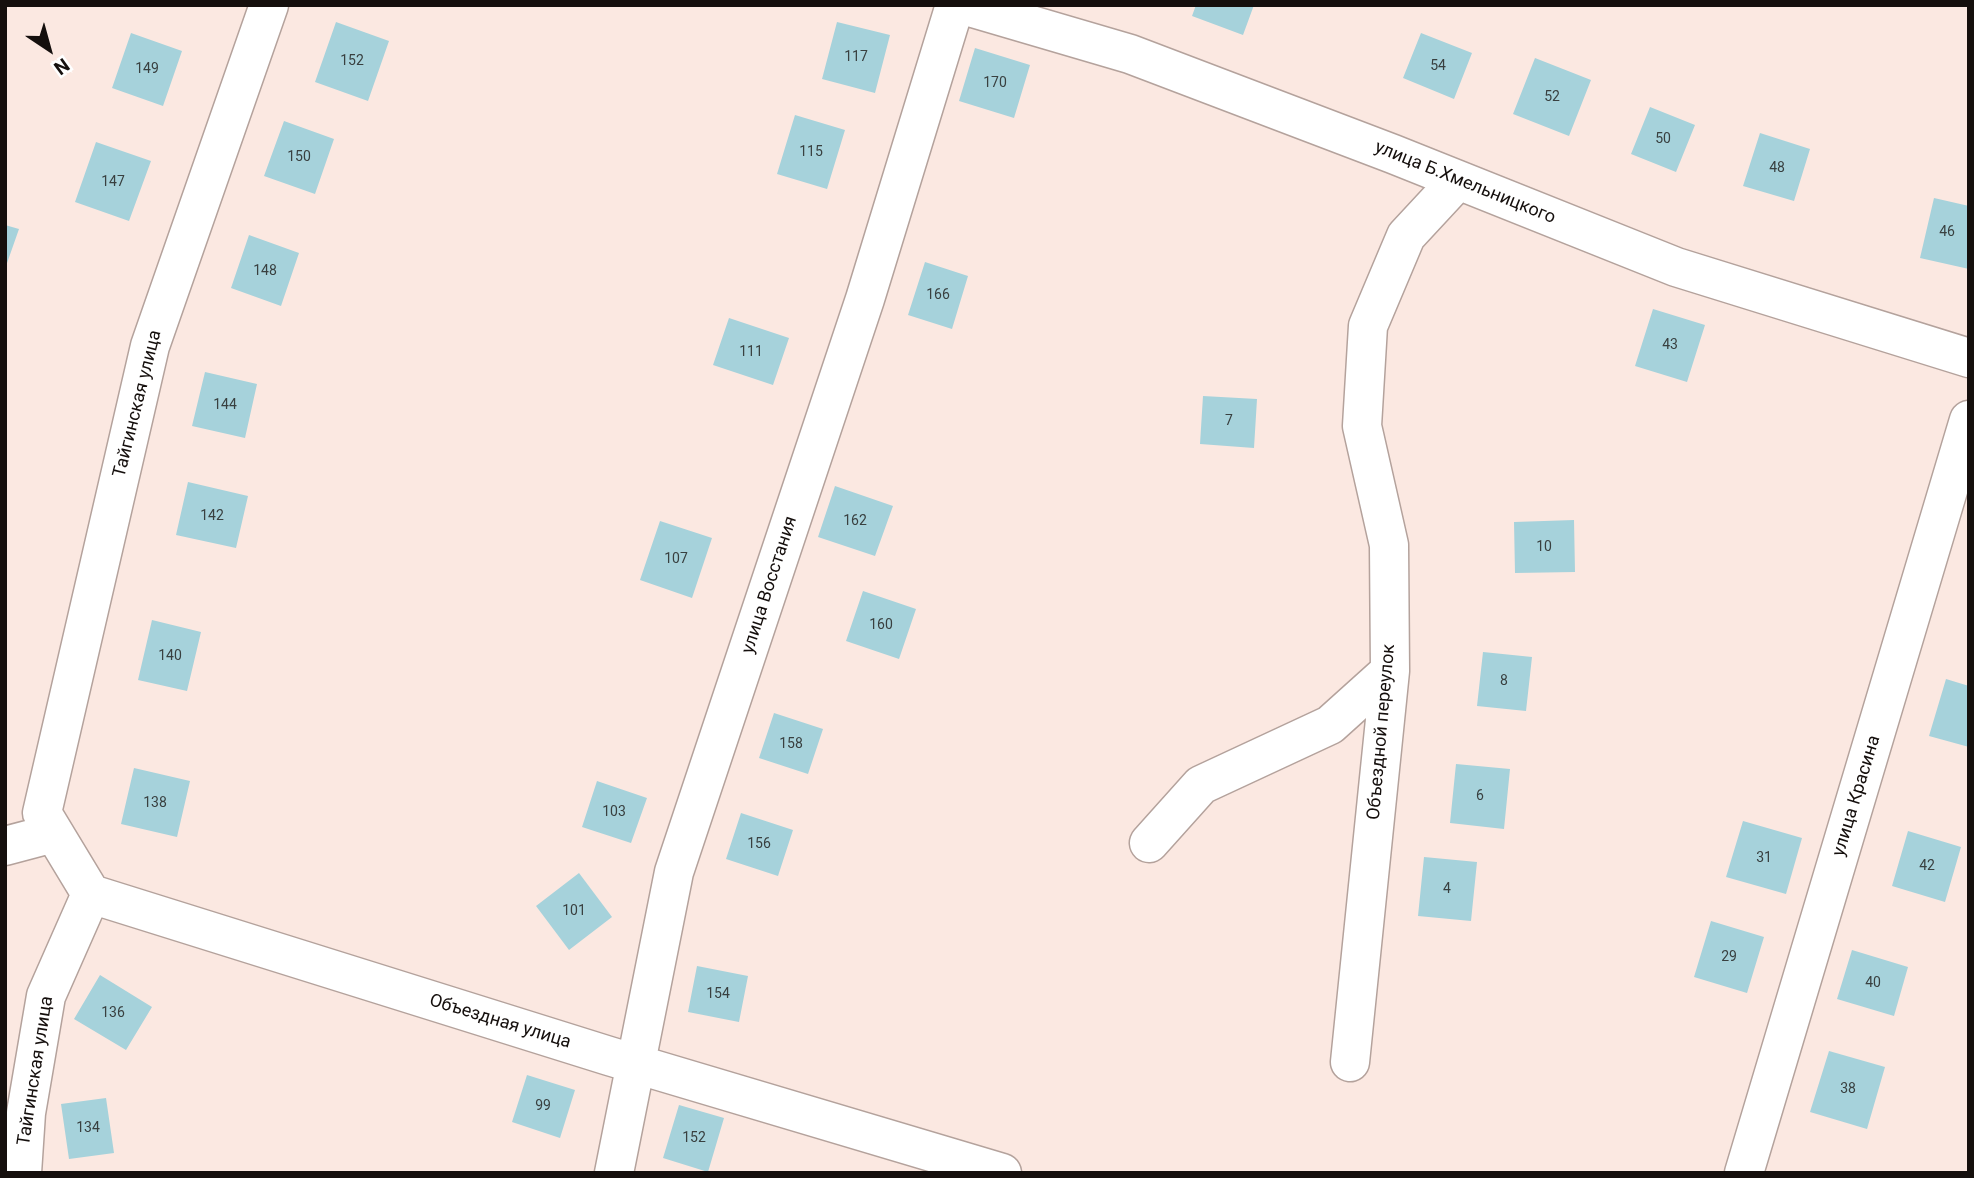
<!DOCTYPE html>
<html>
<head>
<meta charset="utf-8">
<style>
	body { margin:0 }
	#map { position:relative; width:1974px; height:1178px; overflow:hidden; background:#fbe8e1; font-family:Roboto,sans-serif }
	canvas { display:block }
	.frame { position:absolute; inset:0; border:7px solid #150f0d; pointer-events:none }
	.north { position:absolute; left:14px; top:14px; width:70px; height:70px; -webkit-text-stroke:5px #fff; paint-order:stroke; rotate:144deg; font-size:19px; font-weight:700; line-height:28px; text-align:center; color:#150f0d }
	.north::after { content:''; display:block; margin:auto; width:24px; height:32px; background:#150f0d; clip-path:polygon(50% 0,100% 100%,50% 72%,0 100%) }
</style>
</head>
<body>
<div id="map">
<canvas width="1974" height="1178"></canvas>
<div class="frame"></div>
<div class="north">N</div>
</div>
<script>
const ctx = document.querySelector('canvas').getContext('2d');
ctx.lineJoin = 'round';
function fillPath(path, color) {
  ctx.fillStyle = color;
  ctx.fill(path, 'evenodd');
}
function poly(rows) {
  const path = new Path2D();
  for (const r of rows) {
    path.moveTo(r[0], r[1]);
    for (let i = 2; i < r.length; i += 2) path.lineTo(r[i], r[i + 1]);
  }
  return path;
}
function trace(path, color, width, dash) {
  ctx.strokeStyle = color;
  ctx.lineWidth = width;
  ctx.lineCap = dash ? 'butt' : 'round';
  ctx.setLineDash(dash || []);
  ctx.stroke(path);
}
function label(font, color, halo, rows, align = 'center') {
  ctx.font = font + ' Roboto,sans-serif';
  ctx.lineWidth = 6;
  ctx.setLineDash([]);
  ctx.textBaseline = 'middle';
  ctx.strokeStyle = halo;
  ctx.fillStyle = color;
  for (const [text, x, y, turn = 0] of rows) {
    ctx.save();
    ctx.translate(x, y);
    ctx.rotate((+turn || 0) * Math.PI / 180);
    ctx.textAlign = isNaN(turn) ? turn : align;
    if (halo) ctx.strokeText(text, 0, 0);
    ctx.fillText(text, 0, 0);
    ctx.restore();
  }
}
const building = poly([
	[1196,5,1254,5,1243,35,1192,16],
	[336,22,389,41,368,101,315,82],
	[837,22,890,35,875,93,822,79],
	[131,33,182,51,163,106,112,88],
	[1421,33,1472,53,1454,99,1403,78],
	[975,48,1030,65,1014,118,959,101],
	[1535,58,1591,80,1569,136,1513,114],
	[1650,107,1695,125,1676,172,1631,154],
	[795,115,845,130,827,189,777,174],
	[284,121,334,139,315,194,264,176],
	[1760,133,1810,149,1794,201,1743,186],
	[96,142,151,161,129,221,75,202],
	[1934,198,1969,206,1969,269,1920,258],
	[5,225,19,229,6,266,5,266],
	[249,235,299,253,281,306,231,288],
	[925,262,968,276,952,329,908,315],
	[1653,309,1705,325,1687,382,1635,366],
	[729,318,789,338,773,385,713,365],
	[205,372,257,384,245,438,192,426],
	[1203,396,1257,399,1254,448,1200,444],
	[188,482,248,496,236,548,176,535],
	[835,486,893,506,875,556,818,537],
	[1574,520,1575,572,1515,573,1514,522],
	[660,521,712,538,692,598,640,580],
	[863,591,916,609,899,659,846,641],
	[152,620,201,632,187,691,138,680],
	[1483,652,1532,657,1526,711,1477,706],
	[1946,679,1969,686,1969,747,1929,736],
	[774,713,823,729,808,774,759,758],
	[1456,764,1510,769,1504,829,1450,823],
	[134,768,190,781,177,837,121,824],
	[597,781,647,798,631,843,582,827],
	[741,813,793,830,778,876,726,859],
	[1743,821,1802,838,1786,894,1726,877],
	[1908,831,1961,847,1945,902,1892,886],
	[1424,857,1477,862,1471,921,1418,916],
	[579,873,612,917,569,950,536,906],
	[1711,921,1764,937,1747,993,1694,977],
	[1852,950,1908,967,1894,1016,1837,999],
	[697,966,748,976,739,1022,688,1012],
	[100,975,152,1007,126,1050,74,1019],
	[1829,1051,1885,1067,1867,1129,1810,1112],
	[527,1075,575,1090,560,1138,512,1122],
	[106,1098,114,1153,69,1159,61,1104],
	[679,1105,724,1118,708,1172,663,1158]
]);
const minor = poly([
	[269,5,150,346,42,813,91,894,609,1056,1002,1173],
	[963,5,1130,54,1393,154,1676,267,1969,358],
	[1149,843,1201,785,1330,725,1390,671],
	[5,846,54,833],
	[1350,1062,1390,671,1389,545,1362,426,1368,326,1406,236,1458,180],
	[22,1173,26,1113,46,996,91,894],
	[614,1173,674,872,865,299,955,5],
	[1744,1173,1969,420]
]);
const numberNames = [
	["117",856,57],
	["152",352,61],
	["54",1438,66],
	["149",147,69],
	["170",995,83],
	["52",1552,97],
	["50",1663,139],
	["115",811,152],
	["150",299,157],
	["48",1777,168],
	["147",113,182],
	["46",1947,232],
	["148",265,271],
	["166",938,295],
	["43",1670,345],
	["111",751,352],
	["144",225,405],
	["7",1229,421],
	["142",212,516],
	["162",855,521],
	["10",1544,547],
	["107",676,559],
	["160",881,625],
	["140",170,656],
	["8",1504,681],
	["158",791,744],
	["6",1480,796],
	["138",155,803],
	["103",614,812],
	["156",759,844],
	["31",1764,858],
	["42",1927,866],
	["4",1447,889],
	["101",574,911],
	["29",1729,957],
	["40",1873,983],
	["154",718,994],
	["136",113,1013],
	["38",1848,1089],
	["99",543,1106],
	["134",88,1128],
	["152",694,1138]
];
const streetNames = [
	["улица Б.Хмельницкого",1465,183,22],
	["Тайгинская улица",138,404,-76],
	["улица Восстания",770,585,-72],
	["Объездной переулок",1382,732,-85],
	["улица Красина",1857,796,-73],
	["Объездная улица",500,1022,17],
	["Тайгинская улица",36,1071,-81]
];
fillPath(building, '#a6d2db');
trace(minor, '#b4a29c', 41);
trace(minor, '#fff', 38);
label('14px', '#394040', null, numberNames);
label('18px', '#150f0d', '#fff', streetNames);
</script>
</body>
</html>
